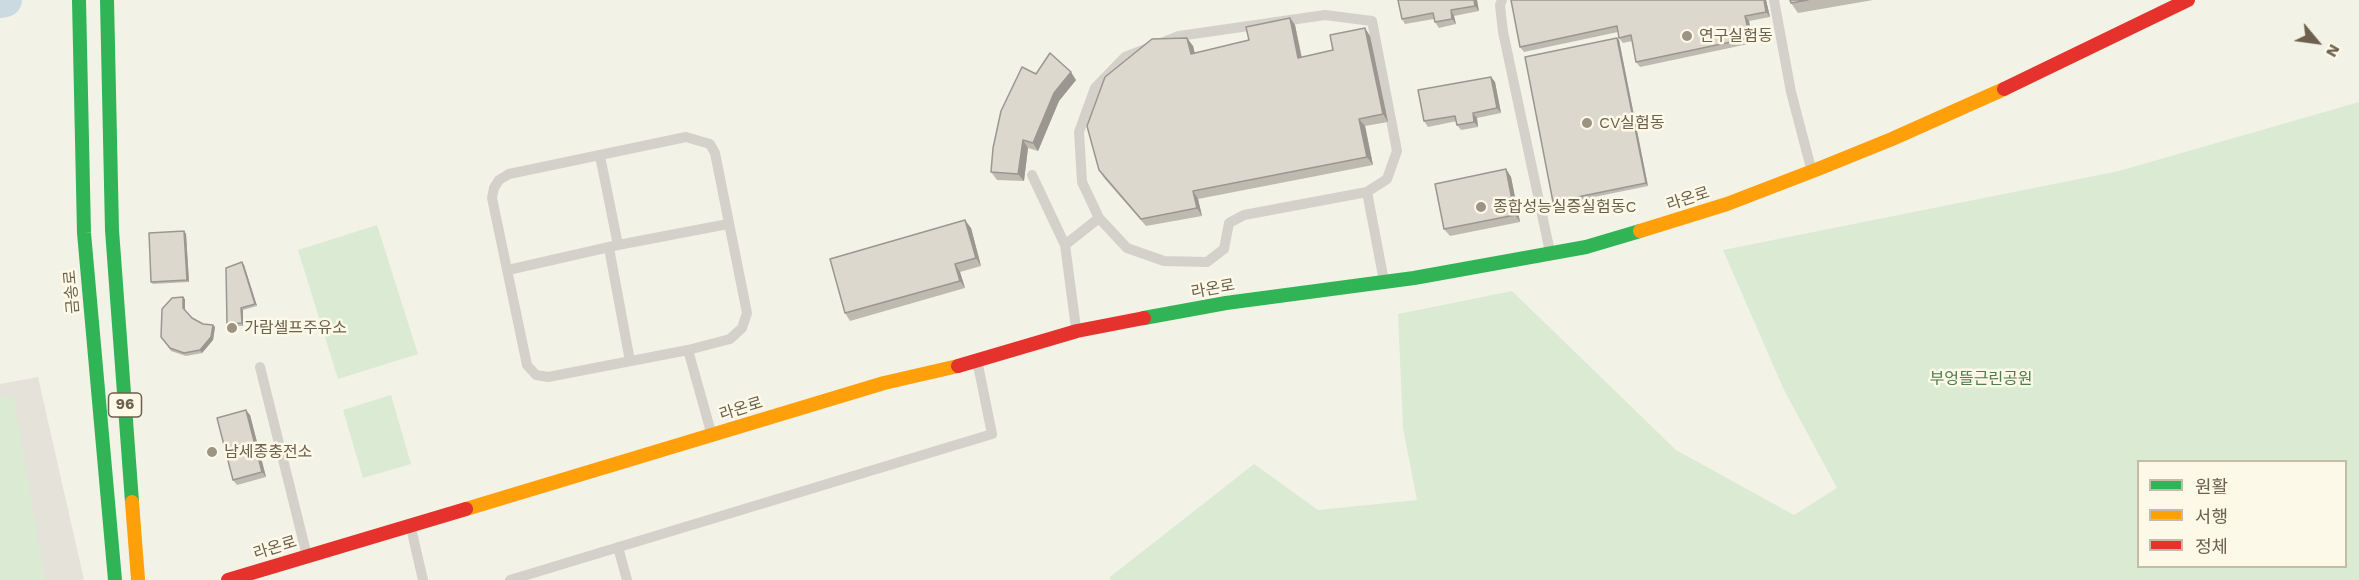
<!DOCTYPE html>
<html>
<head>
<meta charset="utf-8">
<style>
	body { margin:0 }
	#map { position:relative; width:2359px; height:580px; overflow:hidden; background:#f3f2e7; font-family:"Work Sans","Noto Sans KR",sans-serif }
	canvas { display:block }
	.legend { position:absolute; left:2137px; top:460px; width:210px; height:108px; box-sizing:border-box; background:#fcf9e8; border:2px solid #c3bcaa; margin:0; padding:8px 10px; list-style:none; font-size:18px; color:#6d604c }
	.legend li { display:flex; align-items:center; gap:12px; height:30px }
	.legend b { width:30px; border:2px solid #c3bcaa }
	.north { position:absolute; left:2287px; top:12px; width:60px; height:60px; -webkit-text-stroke:4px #fcf9e8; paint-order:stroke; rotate:119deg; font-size:16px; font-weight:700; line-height:24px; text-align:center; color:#6d604c }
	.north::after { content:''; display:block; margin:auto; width:21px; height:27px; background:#6d604c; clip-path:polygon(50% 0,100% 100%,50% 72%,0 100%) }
</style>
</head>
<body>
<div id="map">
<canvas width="2359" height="580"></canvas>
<ul class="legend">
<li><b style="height:8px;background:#30b455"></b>원활</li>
<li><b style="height:8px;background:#ff9f0a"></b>서행</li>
<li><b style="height:8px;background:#e5322d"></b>정체</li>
</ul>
<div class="north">N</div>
</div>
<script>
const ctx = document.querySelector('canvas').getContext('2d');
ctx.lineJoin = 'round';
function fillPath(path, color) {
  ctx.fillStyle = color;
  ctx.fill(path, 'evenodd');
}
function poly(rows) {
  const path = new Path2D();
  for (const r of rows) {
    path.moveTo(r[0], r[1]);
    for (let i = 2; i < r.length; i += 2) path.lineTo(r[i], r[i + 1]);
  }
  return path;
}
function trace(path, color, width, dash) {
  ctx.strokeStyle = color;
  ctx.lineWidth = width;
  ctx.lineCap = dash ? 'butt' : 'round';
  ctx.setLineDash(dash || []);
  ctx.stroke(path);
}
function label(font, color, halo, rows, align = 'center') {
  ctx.font = font + ' "Work Sans","Noto Sans KR",sans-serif';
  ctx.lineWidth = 5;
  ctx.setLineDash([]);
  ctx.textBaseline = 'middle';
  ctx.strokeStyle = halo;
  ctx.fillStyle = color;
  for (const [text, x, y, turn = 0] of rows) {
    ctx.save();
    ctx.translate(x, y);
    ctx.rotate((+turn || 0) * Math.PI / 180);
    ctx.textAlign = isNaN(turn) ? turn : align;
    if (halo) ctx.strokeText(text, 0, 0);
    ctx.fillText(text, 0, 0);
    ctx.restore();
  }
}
const industrial = poly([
	[38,377,84,580,0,580,0,384]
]);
const green = poly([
	[2359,102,2359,580,1110,580,1110,577,1254,464,1318,510,1417,500,1403,428,1398,314,1512,291,1676,450,1794,515,1837,488,1784,390,1723,250,2119,171],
	[2138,462,2346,462,2346,566,2138,566],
	[377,225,418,354,338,379,298,250],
	[13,395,45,580,0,580,0,398],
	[391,395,411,464,363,478,343,410]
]);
const river = poly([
	[0,1,5,0]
]);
const lane = poly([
	[1502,0,1500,5,1503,32,1550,252],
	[1774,0,1791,92,1811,168],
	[686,137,710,144,715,153,747,313,742,328,730,339,688,350,548,377,536,375,527,365,492,198,494,188,499,180,509,174,686,137],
	[600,156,618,245],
	[1032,175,1065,245,1076,328],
	[1367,192,1244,215,1229,223,1224,249,1207,262,1164,261,1127,248,1099,218,1082,182,1079,132,1095,88,1125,57,1179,36,1325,15,1372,21,1397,151,1387,179,1367,192,1384,281],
	[1065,245,1099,218],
	[609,248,630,361],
	[508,270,618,245,728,224],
	[688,350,711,432],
	[260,367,307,556],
	[411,528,423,580],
	[618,547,627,580],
	[510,580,992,434,978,365]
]);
const fast = poly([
	[79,0,84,233,115,580],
	[107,0,112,230,132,502],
	[1144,318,1226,303,1414,278,1586,247,1640,231]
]);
const slow = poly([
	[1640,231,1727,204,1818,169,1892,139,2004,89],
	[132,502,138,579],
	[466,509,884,383,958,366]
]);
const jam = poly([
	[2004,89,2188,0],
	[958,366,1077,331,1144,318],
	[228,580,466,509]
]);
const wall = poly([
	[1477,0,1479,11,1454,16,1456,24,1439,28,1435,22,1434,19,1405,24,1402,19],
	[1511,0,1766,0,1770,17,1749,21,1753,43,1640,67,1636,62,1632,41,1623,43,1619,38,1618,32,1524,52,1520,47],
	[1790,0,1873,0,1798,13,1791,3],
	[1290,18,1295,25,1302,57,1333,50,1370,36,1388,122,1365,126,1373,165,1198,199,1202,216,1146,226,1104,178,1099,170,1187,38,1193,46,1195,54,1249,40],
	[1617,38,1619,40,1648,186,1555,205,1553,202],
	[1036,74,1076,80,1059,101,1038,151,1028,148,1024,181,997,180,991,172],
	[1491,77,1495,82,1501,113,1477,118,1478,127,1461,130,1457,125,1457,121,1428,127,1424,121],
	[1506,169,1511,177,1520,222,1450,236,1444,229],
	[971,228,981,266,960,272,965,288,850,321,845,313],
	[184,231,186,234,189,282,153,284,151,282],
	[244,265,257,306,243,310,243,326,229,326,227,324],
	[185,299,185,310,192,318,203,324,213,325,215,327,213,340,202,353,186,356,171,351,161,337],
	[250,415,266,477,237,485,233,480]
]);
const shadedWall = poly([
	[1474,0,1477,0,1479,11,1475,6],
	[1764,0,1766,0,1770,17,1766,12],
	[1451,10,1454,16,1456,24,1452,19],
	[1745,16,1749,21,1753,43,1750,38],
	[1290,18,1295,25,1303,66,1298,58],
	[1365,28,1370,36,1388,122,1383,114],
	[1187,38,1193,46,1197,62,1191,54],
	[1617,38,1619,40,1648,186,1646,183],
	[1071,72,1076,80,1059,101,1038,151,1033,143,1054,93],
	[1491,77,1495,82,1501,113,1497,108],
	[1473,113,1477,118,1478,127,1474,122],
	[1359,119,1365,126,1373,165,1367,157],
	[1023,140,1028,148,1024,181,1018,174],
	[1506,169,1511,177,1520,222,1515,215],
	[1193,191,1198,199,1202,216,1197,208],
	[965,220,971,228,981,266,976,258],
	[184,231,186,234,189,282,187,280],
	[242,262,244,265,257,306,255,304],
	[955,264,960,272,965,288,960,281],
	[183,297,185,299,185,311,183,308],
	[241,308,243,310,243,326,242,323],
	[213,325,215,327,213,340,202,353,200,350],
	[246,410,250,415,266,477,262,472]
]);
const building = poly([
	[1398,0,1474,0,1475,6,1451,10,1452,19,1435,22,1433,13,1402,19,1398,0],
	[1511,0,1764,0,1766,12,1745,16,1750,38,1636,62,1631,35,1619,38,1617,26,1520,47,1511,0],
	[1790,0,1808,0,1791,3,1790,0],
	[1290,18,1298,58,1333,50,1330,35,1365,28,1383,114,1359,119,1367,157,1193,191,1197,208,1141,219,1099,170,1087,126,1105,77,1152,39,1187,38,1191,54,1249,40,1246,27,1290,18],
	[1617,38,1646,183,1553,202,1525,57,1617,38],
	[1050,53,1071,72,1054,93,1033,143,1023,140,1018,174,991,172,993,148,1001,111,1022,67,1036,74,1050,53],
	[1491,77,1497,108,1473,113,1474,122,1457,125,1455,116,1424,121,1418,90,1491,77],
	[1506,169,1515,215,1444,229,1435,184,1506,169],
	[965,220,976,258,955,264,960,281,845,313,830,259,965,220],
	[184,231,187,280,151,282,149,233,184,231],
	[242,262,255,304,241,308,242,323,227,324,226,268,242,262],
	[183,297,183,308,192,318,203,324,213,325,211,337,200,350,184,353,170,348,161,337,162,309,172,298,183,297],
	[246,410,262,472,233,480,217,418,246,410]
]);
const markers = [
	[1687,36,6,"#9c9382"],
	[1587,123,6,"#9c9382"],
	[1481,207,6,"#9c9382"],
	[232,328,6,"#9c9382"],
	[212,452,6,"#9c9382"]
];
const shields = [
	[125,405,33]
];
const shieldNames = [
	["96",125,405]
];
const poiNames = [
	["연구실험동",1699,36],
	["CV실험동",1599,123],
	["종합성능실증실험동C",1493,207],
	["가람셀프주유소",244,328],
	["남세종충전소",224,452]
];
const streetNames = [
	["라온로",1688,199,-18],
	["라온로",1213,289,-10],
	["금송로",72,292,-95],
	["라온로",741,409,-17],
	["라온로",275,548,-17]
];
const parkNames = [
	["부엉뜰근린공원",1981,379]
];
fillPath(industrial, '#e5e3d9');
fillPath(green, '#dbead3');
trace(river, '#cbdae1', 34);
trace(lane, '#d4d1ca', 10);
trace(fast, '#30b455', 14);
trace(slow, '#ff9f0a', 14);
trace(jam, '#e5322d', 14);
fillPath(wall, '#bebab0');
fillPath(shadedWall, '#9b9790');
fillPath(building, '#ddd8cd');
trace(building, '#9b9790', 1.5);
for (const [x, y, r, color] of markers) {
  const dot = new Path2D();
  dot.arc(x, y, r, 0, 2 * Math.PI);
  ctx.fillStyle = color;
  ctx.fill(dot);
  trace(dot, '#fcf9e8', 2);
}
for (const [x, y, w] of shields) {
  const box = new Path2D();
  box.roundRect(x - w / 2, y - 12, w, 24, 4.5);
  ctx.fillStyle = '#fcf9e8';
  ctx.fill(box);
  trace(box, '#6d604c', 1.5);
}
label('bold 15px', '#6d604c', null, shieldNames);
label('16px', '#6d604c', '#fcf9e8', poiNames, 'left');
label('16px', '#6d604c', '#fcf9e8', streetNames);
label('16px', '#4e7c4c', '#fcf9e8', parkNames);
</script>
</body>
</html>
